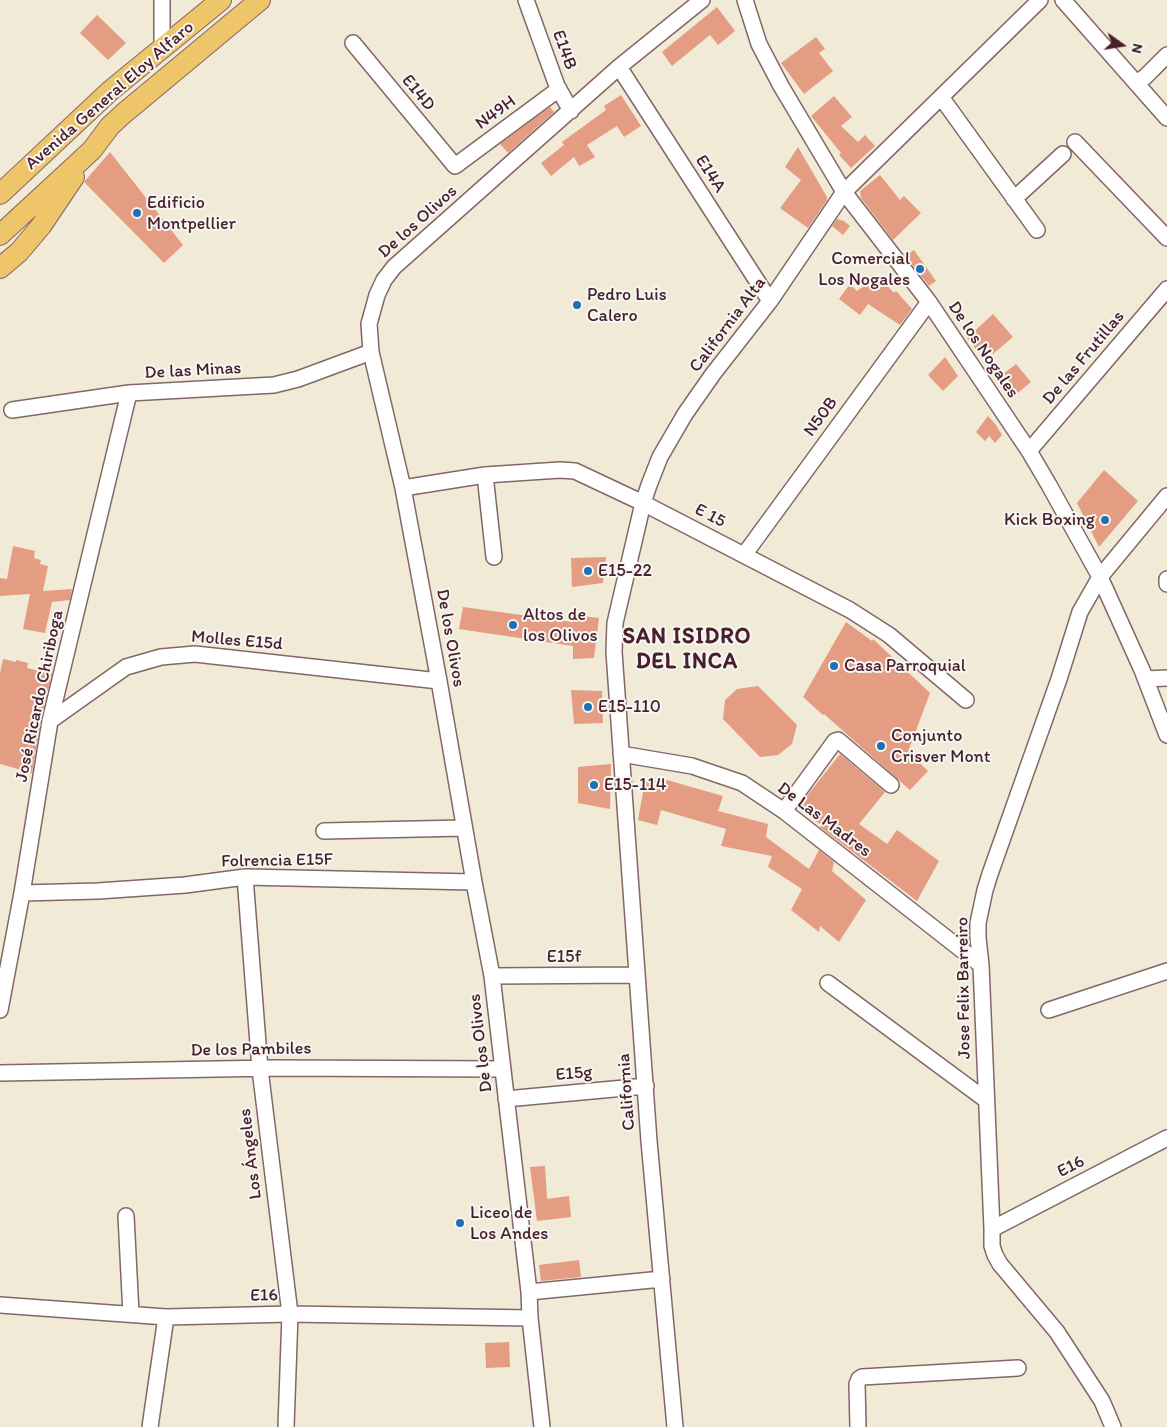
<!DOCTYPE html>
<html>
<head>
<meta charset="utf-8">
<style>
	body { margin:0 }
	#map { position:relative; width:1167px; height:1427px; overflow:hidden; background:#f0ead6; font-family:Itim,sans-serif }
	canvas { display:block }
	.north { position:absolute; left:1097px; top:20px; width:50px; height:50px; -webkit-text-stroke:4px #f6f6f2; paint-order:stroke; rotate:103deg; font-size:14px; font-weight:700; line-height:20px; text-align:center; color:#4a1f2b }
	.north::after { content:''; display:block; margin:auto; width:18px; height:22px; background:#4a1f2b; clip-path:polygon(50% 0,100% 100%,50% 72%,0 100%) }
</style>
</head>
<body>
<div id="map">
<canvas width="1167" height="1427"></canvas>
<div class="north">N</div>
</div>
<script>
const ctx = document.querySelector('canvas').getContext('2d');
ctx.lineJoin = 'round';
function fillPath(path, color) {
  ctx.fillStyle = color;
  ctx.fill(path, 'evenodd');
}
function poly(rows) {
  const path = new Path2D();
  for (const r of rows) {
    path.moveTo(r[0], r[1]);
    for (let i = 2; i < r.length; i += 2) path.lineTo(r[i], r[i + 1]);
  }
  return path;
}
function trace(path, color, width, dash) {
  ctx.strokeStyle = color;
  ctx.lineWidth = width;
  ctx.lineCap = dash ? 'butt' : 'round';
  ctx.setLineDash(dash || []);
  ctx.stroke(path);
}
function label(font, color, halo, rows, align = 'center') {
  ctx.font = font + ' Itim,sans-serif';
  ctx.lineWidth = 4;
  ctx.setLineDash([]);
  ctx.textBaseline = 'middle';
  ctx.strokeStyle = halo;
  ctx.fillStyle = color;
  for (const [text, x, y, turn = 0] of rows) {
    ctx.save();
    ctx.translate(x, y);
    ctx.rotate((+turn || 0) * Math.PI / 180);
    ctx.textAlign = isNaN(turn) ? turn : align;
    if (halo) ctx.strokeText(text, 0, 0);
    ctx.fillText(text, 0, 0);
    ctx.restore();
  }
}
const building = poly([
	[717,7,735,31,718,45,710,35,672,66,662,52],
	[97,15,126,43,108,60,80,33],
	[816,37,825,49,819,53,833,71,804,94,781,63],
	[621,95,641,126,624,137,617,126,587,145,595,157,579,166,574,157,551,176,541,163,564,145,562,142,606,110,604,106],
	[834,96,852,117,841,126,858,142,865,135,875,146,851,168,839,155,841,153,811,116],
	[550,107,554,112,508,153,500,144],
	[798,147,827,197,827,200,808,228,780,208,801,180,785,167],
	[110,152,183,245,164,263,84,182],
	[880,175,900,200,904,196,921,213,893,240,861,198,860,191],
	[837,219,844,221,850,226,843,235,832,226],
	[914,250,936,281,929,286,905,256],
	[878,276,894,293,896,291,912,309,900,325,868,304,860,315,839,299,850,284,857,291],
	[993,314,1013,337,993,354,986,346,979,353,967,338],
	[945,357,958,376,943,391,928,375],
	[1016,364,1031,382,1013,397,998,378],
	[988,416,996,425,1002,435,995,443,989,436,985,441,976,432],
	[1104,470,1138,501,1099,547,1077,503],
	[13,546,35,551,34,558,41,560,40,564,48,566,43,591,72,589,70,600,52,602,45,633,23,629,30,594,0,596,0,578,7,579],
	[606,557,603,583,572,587,571,558],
	[463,607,573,622,573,615,599,618,594,658,573,659,573,646,459,629],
	[846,622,872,641,873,639,930,693,908,752,928,771,910,790,824,714,823,715,803,697],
	[3,659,16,662,16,660,28,663,27,668,52,674,41,719,32,773,0,764,0,673],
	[758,686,797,725,792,744,778,755,760,757,723,719,725,700,737,689],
	[571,690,602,691,603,723,574,724],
	[840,754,885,792,859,824,887,844,897,830,939,861,917,901,820,827,821,825,798,807],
	[611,764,610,809,578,803,578,767],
	[667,780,723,796,718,811,768,824,766,837,809,869,819,850,834,862,832,871,866,900,839,942,820,926,819,932,791,910,802,889,768,867,772,856,721,846,726,829,661,810,657,825,638,820,645,781],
	[545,1166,547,1199,569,1196,571,1217,537,1221,530,1167],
	[579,1260,581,1277,541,1281,539,1265],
	[509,1342,510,1367,486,1368,485,1343]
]);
const minor = poly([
	[526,0,557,86,571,111],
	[745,0,759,44,781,86,844,192,929,302,1029,451,1049,485,1100,577,1142,670,1167,735],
	[1063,0,1167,118],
	[353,43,455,166,559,89],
	[162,49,162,0],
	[619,67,770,301],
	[1136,83,1145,77,1167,55],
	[941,97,1037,230],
	[1075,142,1167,238],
	[1014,199,1063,154],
	[12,410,129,393,274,385,298,379,371,352],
	[1029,451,1167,289],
	[485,475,494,557],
	[403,488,485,475,560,470,575,471,643,503,850,610,889,635,966,700],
	[744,555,929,302],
	[1167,579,1167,584],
	[1146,679,1167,678],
	[50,721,126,667,161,657,195,654,439,681],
	[621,754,692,766,742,783,784,811,981,965],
	[784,811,835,741,838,740,891,785],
	[324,831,464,828],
	[245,877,260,1069,290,1314,286,1427],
	[22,893,98,891,185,885,245,877,474,882],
	[492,976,637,975],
	[828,983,986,1100],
	[0,1010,22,893,50,721,129,393],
	[1049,1010,1167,971],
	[0,1073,271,1068,502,1069],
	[506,1099,646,1086],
	[126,1216,131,1314],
	[992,1229,1167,1138],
	[529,1292,662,1279],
	[0,1305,166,1317,290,1314,530,1318],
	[150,1427,166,1317],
	[542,1427,530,1318,529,1292,492,976,474,882,439,681,403,488,371,352,369,324,377,295,384,280,394,267,619,67,702,0],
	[675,1427,649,1141,614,652,615,623,643,503,649,485,660,457,685,414,713,374,770,301,844,192,1040,0],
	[858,1427,857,1384,859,1379,862,1377,1018,1368],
	[1113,1427,1102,1401,1057,1332,1000,1264,995,1255,992,1246,992,1229,981,965,978,938,978,923,985,890,990,874,1059,679,1080,612,1100,577,1167,496]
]);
const major = poly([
	[0,194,110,91,221,0],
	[0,235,92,150,110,126,123,114,260,0],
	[0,268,19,252,41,226,74,177]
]);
const markers = [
	[137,213,5,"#1f6fb2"],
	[920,269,5,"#1f6fb2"],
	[577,305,5,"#1f6fb2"],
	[1105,520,5,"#1f6fb2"],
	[588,571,5,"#1f6fb2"],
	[513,625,5,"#1f6fb2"],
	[834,666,5,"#1f6fb2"],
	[588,707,5,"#1f6fb2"],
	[881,746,5,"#1f6fb2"],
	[594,785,5,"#1f6fb2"],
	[460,1223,5,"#1f6fb2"]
];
const streetNames = [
	["E14B",564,50,70],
	["E14D",418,93,50],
	["Avenida General Eloy Alfaro",110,96,-41],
	["N49H",496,113,-36],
	["E14A",710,174,57],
	["De los Olivos",418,222,-42],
	["California Alta",728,325,-53],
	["De los Nogales",983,350,56],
	["De las Frutillas",1084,358,-50],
	["De las Minas",193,371,-3],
	["N50B",821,417,-54],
	["E 15",710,516,27],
	["De los Olivos",450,638,80],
	["Molles E15d",237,641,5],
	["José Ricardo Chiriboga",40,696,-78],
	["De Las Madres",824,820,37],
	["Folrencia E15F",277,861,-1],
	["E15f",564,957],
	["Jose Felix Barreiro",964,988,-91],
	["De los Olivos",481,1043,-97],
	["De los Pambiles",251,1050,-1],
	["E15g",574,1074,-5],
	["California",627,1092,-94],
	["Los Ángeles",251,1154,-97],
	["E16",1071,1167,-27],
	["E16",264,1296,-1]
];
const poiNames = [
	["Edificio",147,203],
	["Montpellier",147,224],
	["Comercial",910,259,"right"],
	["Los Nogales",910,280,"right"],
	["Pedro Luis",587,295],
	["Calero",587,316],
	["Kick Boxing",1095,520,"right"],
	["E15-22",598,571],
	["Altos de",523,615],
	["los Olivos",523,636],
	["Casa Parroquial",844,666],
	["E15-110",598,707],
	["Conjunto",891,736],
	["Crisver Mont",891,757],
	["E15-114",604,785],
	["Liceo de",470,1213],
	["Los Andes",470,1234]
];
const districtNames = [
	["SAN ISIDRO",687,637],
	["DEL INCA",687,662]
];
fillPath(building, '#e49c83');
trace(minor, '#846667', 18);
trace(major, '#846667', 22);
trace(minor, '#fff', 15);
trace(major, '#eec569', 20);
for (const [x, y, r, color] of markers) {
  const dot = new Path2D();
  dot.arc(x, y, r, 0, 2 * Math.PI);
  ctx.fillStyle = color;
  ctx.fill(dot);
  trace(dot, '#f6f6f2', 2);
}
label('18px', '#4a1f2b', '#f6f6f2', streetNames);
label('18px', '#4a1f2b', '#f6f6f2', poiNames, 'left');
ctx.letterSpacing = '1px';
label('bold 22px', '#4a1f2b', '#f6f6f2', districtNames);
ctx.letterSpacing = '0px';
</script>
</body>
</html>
